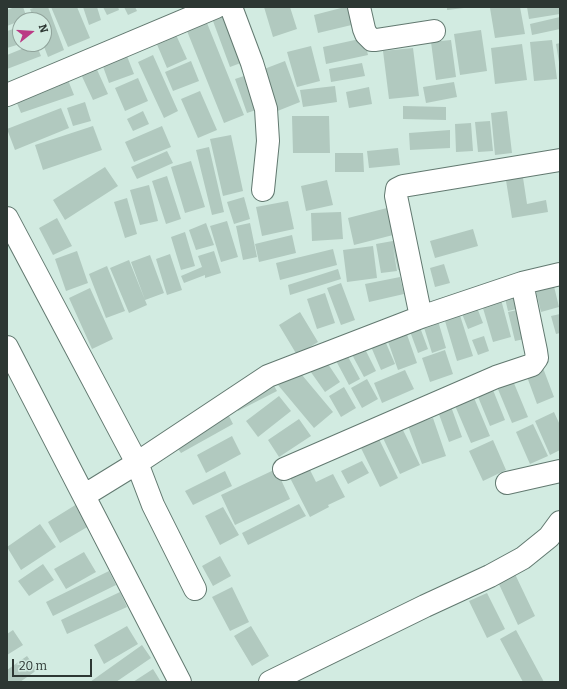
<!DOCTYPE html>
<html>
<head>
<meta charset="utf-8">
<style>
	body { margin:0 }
	#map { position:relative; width:567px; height:689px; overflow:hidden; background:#d2ebe1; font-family:Bitter,serif }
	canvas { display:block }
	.frame { position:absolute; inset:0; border:8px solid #2d3733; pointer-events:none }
	.north { position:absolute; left:12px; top:12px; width:40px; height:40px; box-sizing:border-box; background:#d2ebe1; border:1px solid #90a39b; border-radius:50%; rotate:73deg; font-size:11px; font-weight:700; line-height:16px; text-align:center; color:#2d3733 }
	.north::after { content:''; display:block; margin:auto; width:14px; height:18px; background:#bb3a85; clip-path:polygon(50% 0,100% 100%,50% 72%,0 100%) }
	.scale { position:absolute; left:12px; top:659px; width:80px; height:18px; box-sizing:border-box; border:2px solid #2d3733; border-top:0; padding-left:5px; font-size:12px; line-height:14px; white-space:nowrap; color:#2d3733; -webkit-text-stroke:3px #d2ebe1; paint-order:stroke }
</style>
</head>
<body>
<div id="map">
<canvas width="567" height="689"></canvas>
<div class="frame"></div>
<div class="north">N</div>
<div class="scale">20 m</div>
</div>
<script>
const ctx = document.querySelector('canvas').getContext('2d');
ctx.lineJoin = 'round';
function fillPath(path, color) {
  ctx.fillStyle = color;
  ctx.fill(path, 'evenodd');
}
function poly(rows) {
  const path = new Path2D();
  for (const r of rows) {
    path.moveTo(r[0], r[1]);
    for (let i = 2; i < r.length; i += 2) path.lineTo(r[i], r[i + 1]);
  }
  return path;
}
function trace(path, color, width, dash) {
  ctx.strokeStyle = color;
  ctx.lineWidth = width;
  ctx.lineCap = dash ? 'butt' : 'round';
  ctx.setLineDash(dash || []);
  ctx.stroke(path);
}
const building = poly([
	[15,7,23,7,27,18,7,26,7,10],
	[37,7,48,7,64,50,48,57,43,44,44,44,44,20,34,20,30,9],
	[51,7,77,7,90,38,68,47],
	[83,7,97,7,101,20,89,25],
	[103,7,118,7,119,10,107,15],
	[124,7,135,7,137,11,128,15],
	[226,7,246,61,230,67,210,13],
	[264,7,290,7,297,29,273,37],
	[345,7,356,7,360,23,318,33,314,15],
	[447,7,463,7,464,8,447,10],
	[498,7,520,7,525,34,495,38,490,8],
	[527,7,560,7,560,14,529,19],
	[560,17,560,29,532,35,530,24],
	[207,23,244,115,224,123,187,31],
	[172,26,187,59,167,68,153,35],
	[20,27,20,44,7,48,7,31],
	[481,30,487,71,460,75,454,34],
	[364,38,368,55,326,64,323,47],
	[451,40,456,77,436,80,431,42],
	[552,40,557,79,534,81,530,42],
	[560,43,560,62,559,62,556,44],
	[34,44,36,44,41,56,7,69,7,55],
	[522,44,527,80,495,84,491,48],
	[311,46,320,81,297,87,287,52],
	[413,48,419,96,389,99,383,51],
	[125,51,134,74,109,83,101,61],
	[153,55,178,111,164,118,138,62],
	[191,61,199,81,173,91,165,72],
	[285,61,300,102,275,112,259,71],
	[94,63,108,94,93,100,79,70],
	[362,63,365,76,331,82,329,69],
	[66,75,74,95,21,113,14,96],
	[247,75,259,109,247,113,235,79],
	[138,78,148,101,125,111,115,88],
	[454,82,457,97,426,103,423,87],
	[335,86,337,102,303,107,300,90],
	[369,87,372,104,349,108,346,92],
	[200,91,217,130,198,138,181,99],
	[85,102,91,121,73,126,67,108],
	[403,106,446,107,446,120,403,119],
	[61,108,69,128,15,150,7,129],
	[143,111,149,124,133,131,127,119],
	[507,111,512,153,495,155,491,113],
	[292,116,329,116,330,153,293,153],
	[490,121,493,151,478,152,475,122],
	[471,123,473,151,456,152,455,124],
	[93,126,102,150,43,170,35,145],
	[162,126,171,147,134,162,125,142],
	[450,130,450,148,410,150,409,133],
	[231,135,243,191,223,196,210,139],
	[209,147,224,212,212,215,196,150],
	[398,148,400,165,369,168,367,151],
	[167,151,173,163,137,179,131,167],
	[335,153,363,153,364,172,335,172],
	[191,161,205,207,185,213,171,167],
	[105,167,118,186,65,220,53,200],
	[522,171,527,204,546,200,548,212,512,218,505,174],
	[167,176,181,219,166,224,152,181],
	[327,180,333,205,306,211,301,186],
	[149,185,158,221,140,225,130,190],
	[244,197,250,219,234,224,227,202],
	[127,198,137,234,125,238,114,202],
	[288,201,294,229,262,236,256,207],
	[391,207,397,234,354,245,348,218],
	[341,212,343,239,312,241,311,213],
	[57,218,72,246,53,255,39,228],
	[227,221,238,257,221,262,210,226],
	[206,223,214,245,196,250,189,230],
	[250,223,257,257,243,260,236,226],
	[473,229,478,246,435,258,430,241],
	[185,232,195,266,181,270,171,237],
	[292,235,296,253,259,262,255,244],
	[404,239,410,268,398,270,393,247,397,271,381,273,376,244],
	[373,246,377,278,347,282,343,250],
	[333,249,337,265,280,280,276,263],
	[77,251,88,283,66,291,55,259],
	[214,251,221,273,205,278,205,275,184,283,181,276,202,267,198,256],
	[170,254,182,290,167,295,156,259],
	[150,255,164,293,145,300,131,262],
	[129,260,147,305,129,313,110,268],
	[444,264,450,283,435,287,430,268],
	[107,266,125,311,106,318,89,274],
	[338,269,341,279,290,295,288,285],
	[400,277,404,294,369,302,365,284],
	[552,278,559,307,541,312,534,283],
	[341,283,355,320,341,325,327,288],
	[517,286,521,308,508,311,503,290],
	[90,288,113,339,92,349,69,298],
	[499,292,511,337,493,342,480,298],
	[325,293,335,323,317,329,307,299],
	[474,300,483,323,468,329,459,306],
	[457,306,473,356,457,361,442,311],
	[522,309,529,338,515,341,508,312],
	[300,312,318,342,297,355,279,325],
	[436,314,446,348,432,353,421,318],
	[560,314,560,333,556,334,551,316],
	[418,322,428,349,418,353,408,326],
	[404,326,417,363,398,370,385,333],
	[383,336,395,364,381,370,369,342],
	[484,336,489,351,478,355,472,340],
	[362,343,376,371,364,377,349,349],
	[445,350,453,374,430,382,422,358],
	[345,351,360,379,349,385,334,357],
	[324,358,340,382,325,392,308,368],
	[543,368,554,397,537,404,526,374],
	[297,369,333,412,314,428,278,385],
	[405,370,414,389,382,403,374,383],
	[511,376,528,417,512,423,495,382],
	[367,379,378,399,362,408,351,388],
	[273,384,277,391,238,411,234,403],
	[491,385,505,420,490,426,476,392],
	[344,387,356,408,341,417,329,396],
	[472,393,490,436,471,443,453,401],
	[279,396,291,411,258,437,246,421],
	[449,401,462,437,449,442,436,406],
	[554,412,560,425,560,450,550,455,535,421],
	[228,414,233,424,181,453,175,445],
	[433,418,446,456,422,464,408,426],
	[299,419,311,436,279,457,268,440],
	[533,424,548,456,530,464,516,432],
	[402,428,420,465,400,474,383,438],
	[232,436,241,454,206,473,197,455],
	[379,439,398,478,380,487,361,448],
	[493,440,506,470,483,481,469,451],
	[362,461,369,473,348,484,341,471],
	[307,464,316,482,333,474,345,497,328,505,329,507,310,517,288,474],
	[276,469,290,499,235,525,221,495],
	[225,471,232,486,193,505,185,491],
	[77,504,89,526,60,543,48,522],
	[299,504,306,516,248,545,242,533],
	[223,507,239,535,220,545,205,516],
	[40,524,56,547,21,570,7,547],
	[84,552,96,572,66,589,54,569],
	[220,556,231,576,213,586,202,566],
	[43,564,54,580,29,596,18,581],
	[109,571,116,585,53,616,46,602],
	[514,572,535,616,518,625,497,580],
	[232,587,249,622,230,631,212,597],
	[120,592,127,607,67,634,61,620],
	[487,593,505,629,487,638,469,601],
	[127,626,138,644,104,664,94,645],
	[251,626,269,656,252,666,234,636],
	[13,630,23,645,7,655,7,634],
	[516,630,544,682,523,682,500,639],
	[142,645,151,658,116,682,90,682],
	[27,656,37,670,20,682,7,682,7,670],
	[153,669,161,682,133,682]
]);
const minor = poly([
	[231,7,252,63,266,109,268,141,263,190],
	[359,7,364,29,366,34,372,40,376,40,434,31],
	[7,95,216,7],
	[7,218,137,463,153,505,195,589],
	[421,317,396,196,397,189,403,186,560,160],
	[7,347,180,682],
	[284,469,496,377,532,365,537,358,536,351,522,283],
	[507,483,560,471],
	[85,495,137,463,268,376,421,317,522,283,560,274],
	[270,682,425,606,490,576,523,558,549,537,560,522]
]);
fillPath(building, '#b1c9bf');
trace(minor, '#627970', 24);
trace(minor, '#fff', 22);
</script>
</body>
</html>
